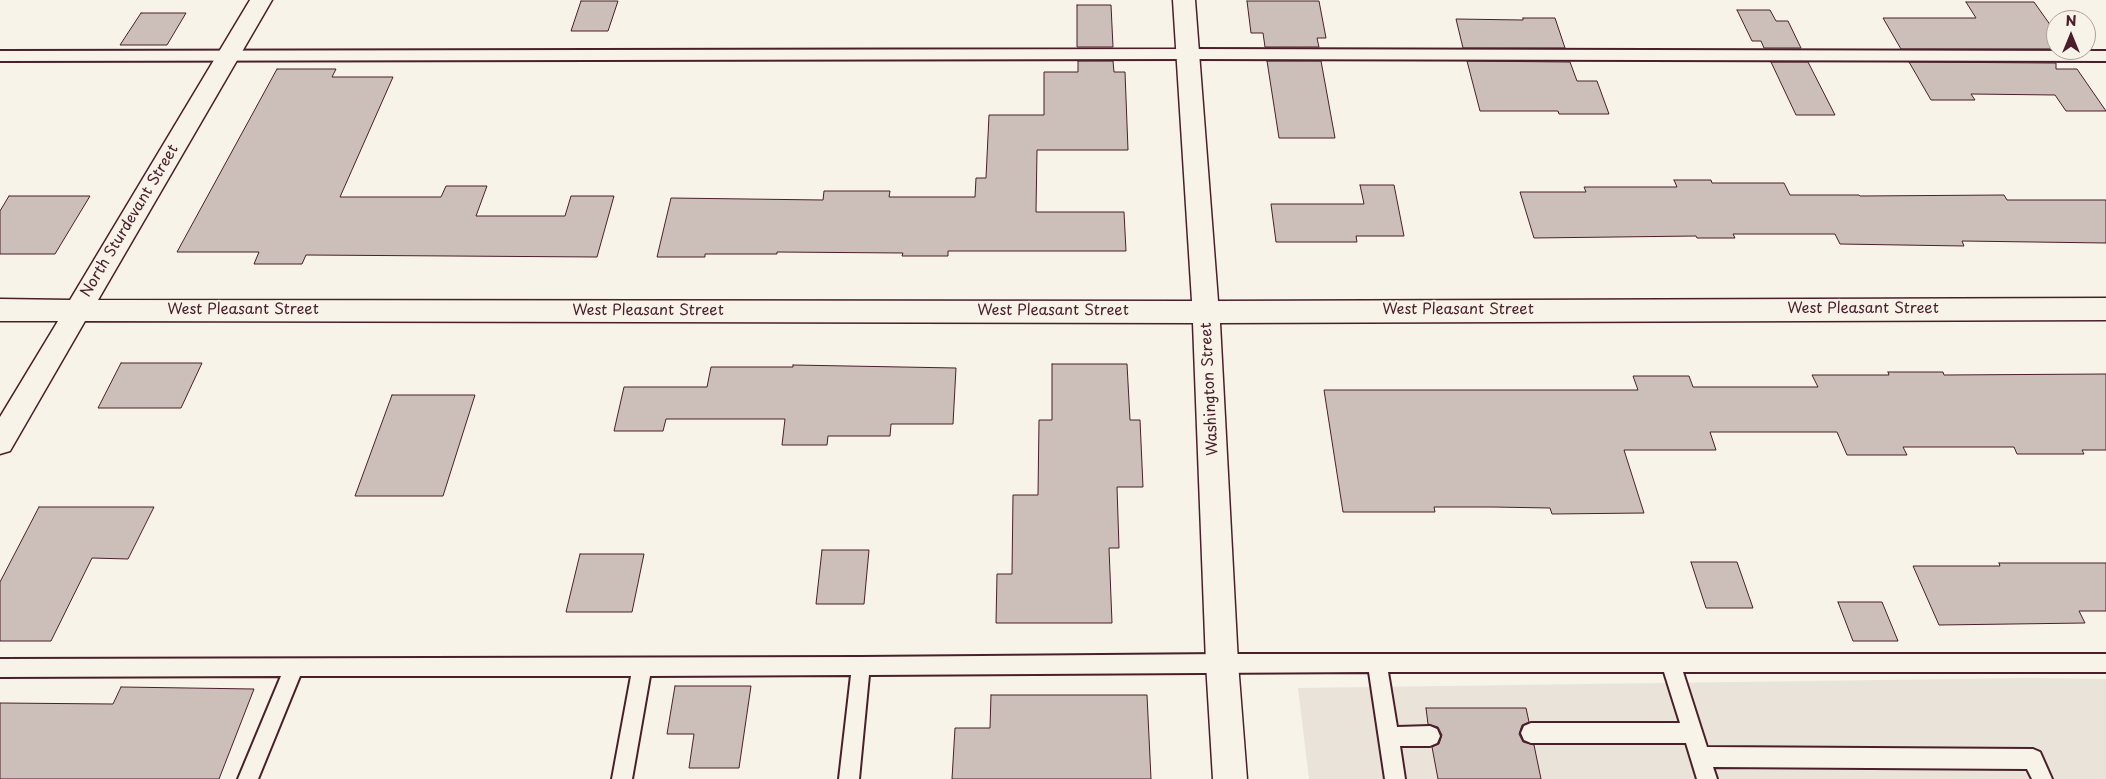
<!DOCTYPE html>
<html>
<head>
<meta charset="utf-8">
<style>
	body { margin:0 }
	#map { position:relative; width:2106px; height:779px; overflow:hidden; background:#f7f3e8; font-family:"Playpen Sans",sans-serif }
	canvas { display:block }
	.north { position:absolute; left:2046px; top:10px; width:50px; height:50px; box-sizing:border-box; background:#f7f3e8; border:1px solid #b29e9c; border-radius:50%; rotate:0deg; font-size:14px; font-weight:700; line-height:20px; text-align:center; color:#4a1f2b }
	.north::after { content:''; display:block; margin:auto; width:18px; height:22px; background:#4a1f2b; clip-path:polygon(50% 0,100% 100%,50% 72%,0 100%) }
</style>
</head>
<body>
<div id="map">
<canvas width="2106" height="779"></canvas>
<div class="north">N</div>
</div>
<script>
const ctx = document.querySelector('canvas').getContext('2d');
ctx.lineJoin = 'round';
function fillPath(path, color) {
  ctx.fillStyle = color;
  ctx.fill(path, 'evenodd');
}
function poly(rows) {
  const path = new Path2D();
  for (const r of rows) {
    path.moveTo(r[0], r[1]);
    for (let i = 2; i < r.length; i += 2) path.lineTo(r[i], r[i + 1]);
  }
  return path;
}
function trace(path, color, width, dash) {
  ctx.strokeStyle = color;
  ctx.lineWidth = width;
  ctx.lineCap = dash ? 'butt' : 'round';
  ctx.setLineDash(dash || []);
  ctx.stroke(path);
}
function label(font, color, halo, rows, align = 'center') {
  ctx.font = font + ' "Playpen Sans",sans-serif';
  ctx.lineWidth = 4;
  ctx.setLineDash([]);
  ctx.textBaseline = 'middle';
  ctx.strokeStyle = halo;
  ctx.fillStyle = color;
  for (const [text, x, y, turn = 0] of rows) {
    ctx.save();
    ctx.translate(x, y);
    ctx.rotate((+turn || 0) * Math.PI / 180);
    ctx.textAlign = isNaN(turn) ? turn : align;
    if (halo) ctx.strokeText(text, 0, 0);
    ctx.fillText(text, 0, 0);
    ctx.restore();
  }
}
const built = poly([
	[2028,678,2106,679,2106,779,1309,779,1298,688]
]);
const building = poly([
	[581,1,618,1,608,31,571,31,581,1],
	[1247,1,1319,1,1326,38,1317,38,1319,47,1265,47,1263,33,1251,33,1247,1],
	[1966,2,2034,2,2056,33,2056,49,1901,49,1883,18,1976,18,1966,2],
	[1077,5,1111,5,1113,47,1077,47,1077,5],
	[1737,10,1770,10,1776,21,1788,21,1801,48,1764,48,1761,41,1752,41,1737,10],
	[141,13,186,13,167,45,120,45,141,13],
	[1523,18,1555,18,1565,48,1463,48,1456,19,1523,20,1523,18],
	[1078,61,1113,61,1114,72,1125,72,1128,150,1037,150,1036,212,1124,212,1126,251,948,251,948,256,902,256,903,253,777,252,777,254,705,254,705,257,657,257,671,198,823,200,824,191,890,191,889,197,975,197,976,178,986,178,989,115,1044,115,1044,72,1078,72,1078,61],
	[1267,61,1321,61,1335,138,1279,138,1267,61],
	[1467,61,1570,62,1577,81,1597,81,1609,114,1559,114,1558,111,1480,111,1467,61],
	[1771,62,1808,62,1835,115,1796,115,1771,62],
	[1909,62,2056,63,2056,69,2077,69,2106,111,2066,111,2055,95,1971,94,1975,100,1931,100,1909,62],
	[277,69,336,69,332,77,393,77,340,197,441,197,446,186,487,186,476,216,565,216,571,196,614,196,597,257,306,255,302,264,254,264,259,252,177,252,277,69],
	[1674,180,1711,180,1712,183,1784,183,1790,195,1859,195,1860,196,2004,195,2007,200,2106,200,2106,243,1962,241,1964,246,1840,244,1835,234,1733,234,1735,238,1697,238,1696,236,1534,238,1520,192,1586,192,1584,187,1677,187,1674,180],
	[1360,185,1394,185,1404,236,1356,236,1357,242,1276,242,1271,204,1364,204,1360,185],
	[9,196,90,196,55,254,0,254,0,211,9,196],
	[121,363,202,363,181,408,98,408,121,363],
	[1052,364,1127,364,1130,420,1140,420,1143,487,1117,487,1119,548,1109,548,1112,623,996,623,997,574,1012,574,1013,495,1038,495,1039,420,1052,420,1052,364],
	[793,365,956,368,953,424,891,424,890,436,828,436,827,445,782,445,785,419,666,419,663,431,614,431,624,387,707,387,711,367,793,367,793,365],
	[1888,372,1943,372,1944,375,2106,374,2106,450,2082,450,2084,454,2017,454,2014,447,1903,447,1907,455,1847,455,1837,432,1710,432,1716,450,1624,450,1644,513,1552,514,1550,508,1493,507,1434,507,1435,512,1343,512,1324,390,1638,390,1633,376,1689,376,1693,387,1818,387,1812,375,1889,375,1888,372],
	[392,395,475,395,443,496,355,496,392,395],
	[39,507,154,507,128,559,92,558,51,641,0,641,0,582,39,507],
	[822,550,869,550,864,604,816,604,822,550],
	[580,554,644,554,632,612,566,612,580,554],
	[1691,562,1737,562,1753,608,1706,608,1691,562],
	[1999,563,2106,563,2106,611,2079,611,2085,623,1939,625,1913,566,2000,566,1999,563],
	[1838,602,1882,602,1898,641,1853,641,1838,602],
	[675,686,751,686,739,768,689,768,694,734,667,734,675,686],
	[121,687,254,689,219,779,0,779,0,703,113,704,121,687],
	[991,695,1147,695,1151,779,952,779,955,728,990,728,991,695],
	[1426,708,1526,708,1529,722,1522,725,1519,734,1523,742,1534,745,1541,779,1438,779,1432,747,1439,744,1442,735,1438,727,1428,724,1426,708]
]);
const service = poly([
	[1188,49,2106,51,2106,61,1188,59,0,61,0,51,1188,49],
	[1222,654,2106,654,2106,672,1683,672,1707,747,2033,749,2040,752,2052,779,2032,779,2027,769,1713,767,1717,779,1697,779,1686,743,1531,743,1524,740,1521,733,1524,726,1531,723,1680,723,1664,672,1388,672,1397,727,1430,726,1437,729,1440,736,1437,743,1430,746,1400,746,1405,779,1385,779,1369,672,869,675,859,779,839,779,851,675,650,676,632,779,612,779,631,676,300,676,258,779,238,779,281,676,0,677,0,659,861,657,1222,654]
]);
const minor = poly([
	[250,0,272,0,98,300,1192,301,1173,0,1195,0,1218,301,2106,298,2106,320,1220,323,1238,663,1247,779,1213,779,1206,663,1193,323,85,321,10,451,0,454,0,417,58,321,0,321,0,299,70,300,250,0]
]);
const streetNames = [
	["North Sturdevant Street",130,221,-59],
	["West Pleasant Street",1863,309],
	["West Pleasant Street",243,310],
	["West Pleasant Street",1458,310],
	["West Pleasant Street",648,311],
	["West Pleasant Street",1053,311],
	["Washington Street",1210,389,-93]
];
fillPath(built, '#eae3da');
fillPath(building, '#ccbfb9');
trace(building, '#4a1f2b', 1);
trace(service, '#4a1f2b', 4);
trace(minor, '#4a1f2b', 3);
fillPath(service, '#f7f3e8');
fillPath(minor, '#f7f3e8');
label('15px', '#4a1f2b', '#f7f3e8', streetNames);
</script>
</body>
</html>
